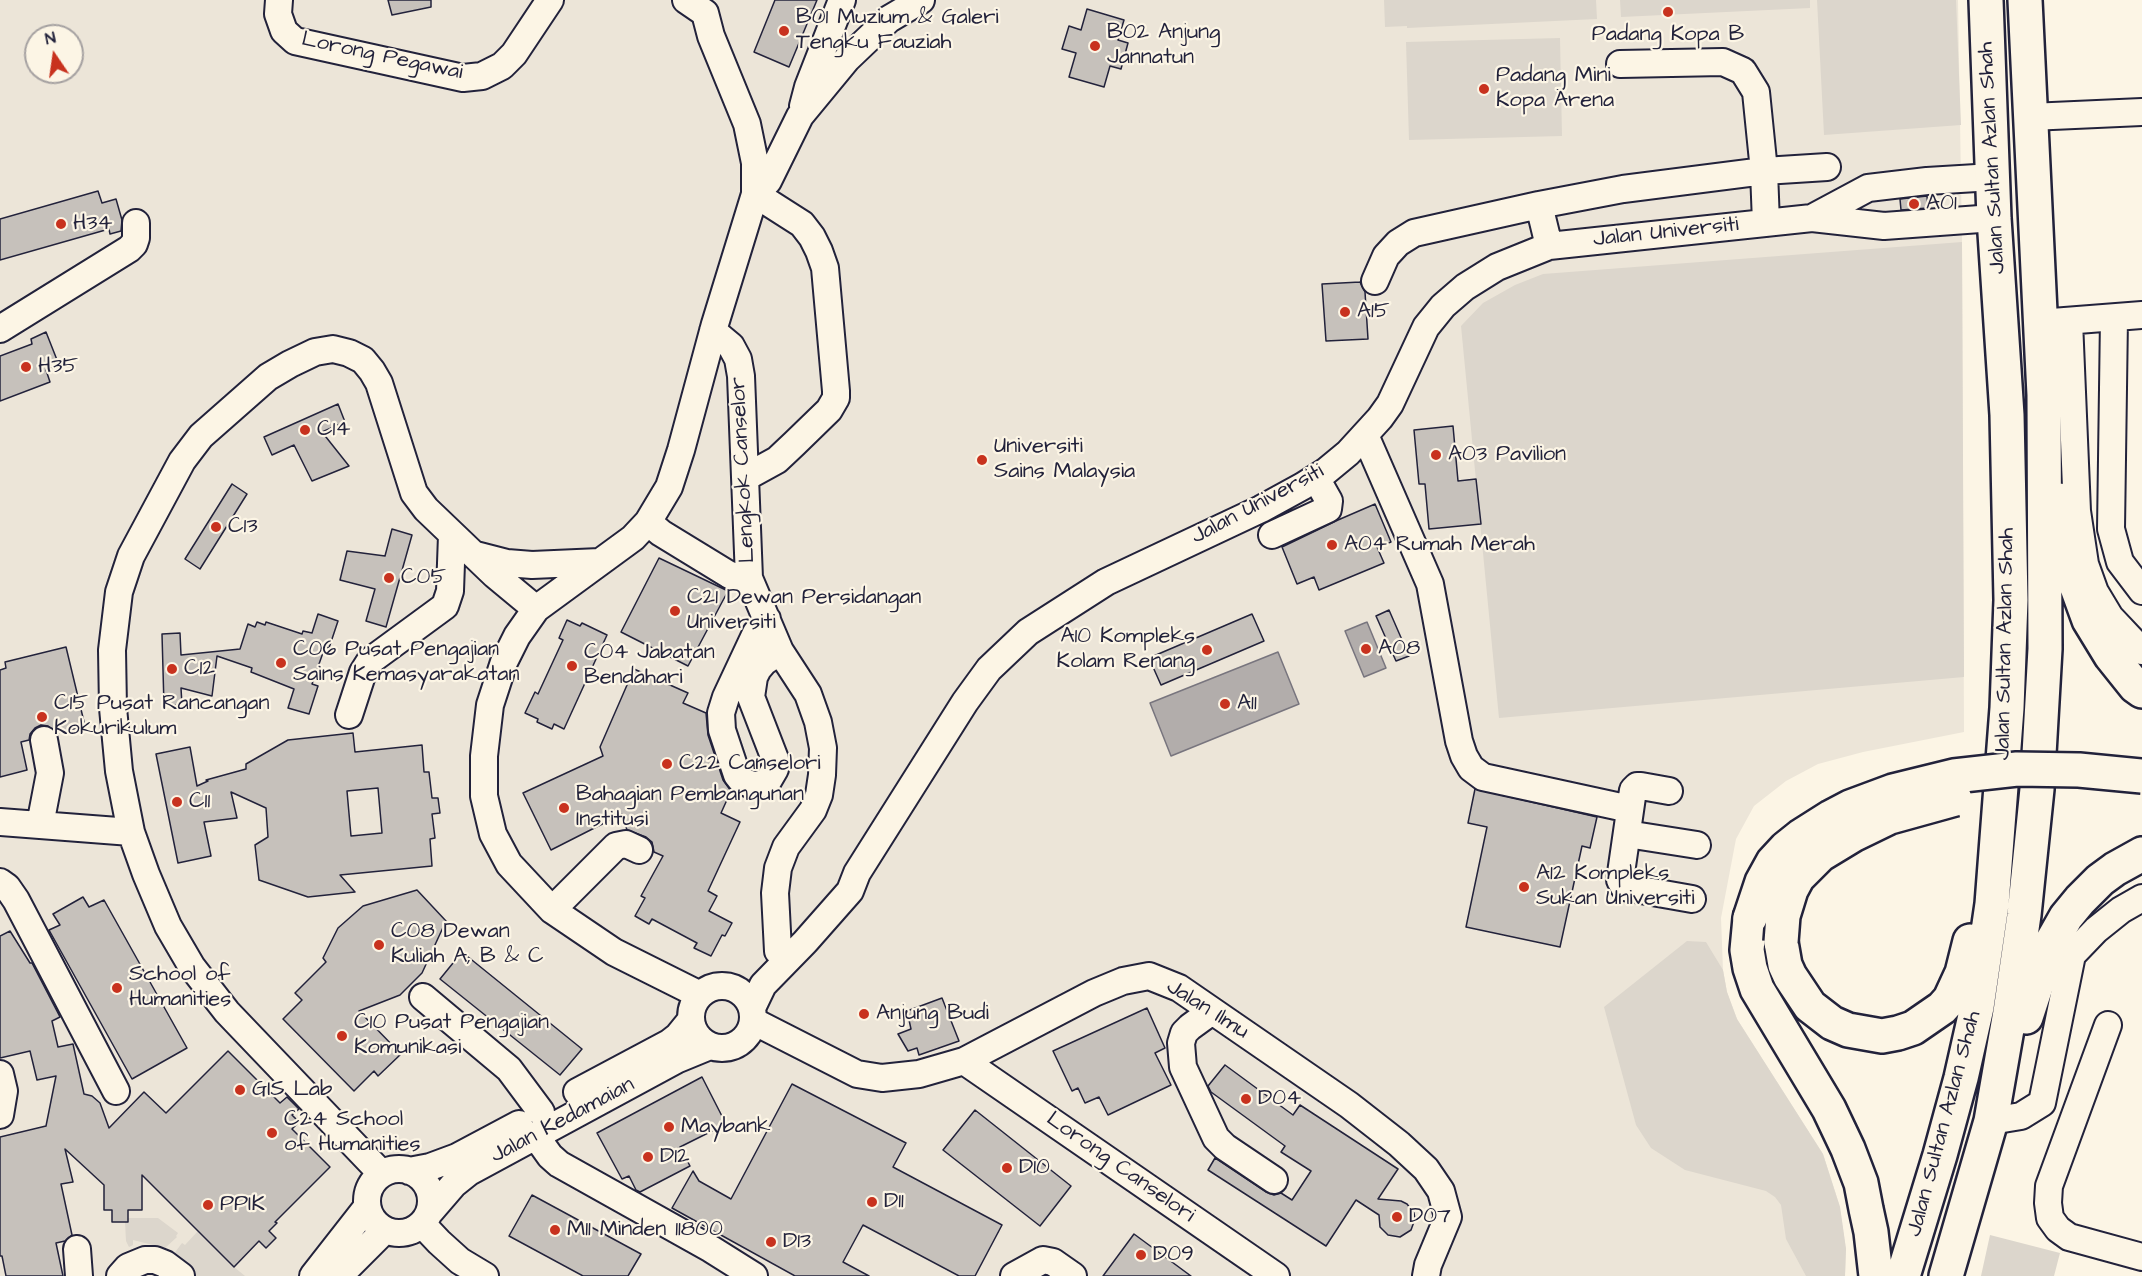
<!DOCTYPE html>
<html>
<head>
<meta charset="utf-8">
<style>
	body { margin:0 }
	#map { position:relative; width:2142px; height:1276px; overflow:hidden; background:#fcf5e5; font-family:"Architects Daughter",sans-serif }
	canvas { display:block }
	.north { position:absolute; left:24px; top:24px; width:60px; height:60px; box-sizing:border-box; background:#fcf5e5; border:2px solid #a5a1a1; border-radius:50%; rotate:347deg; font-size:16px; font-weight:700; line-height:24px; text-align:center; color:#22223b }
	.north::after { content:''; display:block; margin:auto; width:21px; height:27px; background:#c8321e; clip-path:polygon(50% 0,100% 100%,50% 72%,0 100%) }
</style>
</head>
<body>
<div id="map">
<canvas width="2142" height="1276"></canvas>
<div class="north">N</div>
</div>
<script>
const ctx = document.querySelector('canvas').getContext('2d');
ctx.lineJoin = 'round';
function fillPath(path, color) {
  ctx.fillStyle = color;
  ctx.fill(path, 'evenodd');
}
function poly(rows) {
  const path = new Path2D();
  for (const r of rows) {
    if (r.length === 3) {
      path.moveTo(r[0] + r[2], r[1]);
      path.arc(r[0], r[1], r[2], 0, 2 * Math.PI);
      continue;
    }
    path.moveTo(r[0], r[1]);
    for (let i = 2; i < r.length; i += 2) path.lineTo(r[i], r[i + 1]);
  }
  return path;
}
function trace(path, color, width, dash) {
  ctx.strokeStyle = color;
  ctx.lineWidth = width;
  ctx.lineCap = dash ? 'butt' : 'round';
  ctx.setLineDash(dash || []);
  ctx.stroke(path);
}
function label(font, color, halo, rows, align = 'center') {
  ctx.font = font + ' "Architects Daughter",sans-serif';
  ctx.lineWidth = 4.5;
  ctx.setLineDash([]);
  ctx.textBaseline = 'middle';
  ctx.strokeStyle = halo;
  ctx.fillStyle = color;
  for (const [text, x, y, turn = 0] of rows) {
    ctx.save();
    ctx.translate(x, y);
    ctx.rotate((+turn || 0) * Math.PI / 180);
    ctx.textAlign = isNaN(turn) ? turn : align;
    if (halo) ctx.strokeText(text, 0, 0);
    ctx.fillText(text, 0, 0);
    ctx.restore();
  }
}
const built = poly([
	[0,0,1958,0,1962,242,1964,732,1863,752,1818,764,1786,781,1754,806,1736,839,1721,918,1723,970,1727,992,1737,1019,1823,1154,1840,1207,1846,1249,1845,1276,0,1276],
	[36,36,72,36,72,72,36,72]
]);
const green = poly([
	[1384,0,1596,0,1597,19,1407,28,1407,26,1385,27],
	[1620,0,1810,0,1810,8,1621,17],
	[1817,0,1956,0,1961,125,1824,135],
	[1560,38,1562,136,1409,140,1406,42],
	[1962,242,1964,677,1499,718,1461,326,1483,303,1515,285,1543,274],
	[1687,941,1706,942,1723,970,1727,992,1737,1019,1823,1154,1840,1207,1846,1249,1845,1276,1806,1276,1786,1239,1781,1205,1775,1197,1766,1191,1685,1170,1651,1148,1636,1125,1604,1007],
	[128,1218,158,1218,178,1233,176,1236,177,1237,165,1248,133,1240,133,1245,129,1247,126,1241,125,1222,128,1221],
	[198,1231,234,1267,245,1276,193,1276,170,1259,182,1243,185,1245],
	[1990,1235,2060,1253,2054,1276,1981,1276]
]);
const water = poly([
	[1367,622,1386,668,1364,677,1345,631,1367,622],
	[1278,652,1299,704,1171,756,1150,703,1278,652]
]);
const building = poly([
	[388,0,431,0,431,7,392,15,388,0],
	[775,0,817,0,789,67,754,52,775,0],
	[1087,9,1124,20,1118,40,1128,43,1121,69,1110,66,1104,87,1069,77,1076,53,1062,49,1069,26,1081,30,1087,9],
	[98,191,102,203,116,199,122,220,121,231,110,234,109,229,0,260,0,219,98,191],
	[1927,196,1928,208,1901,210,1900,199,1927,196],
	[1360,282,1365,292,1368,339,1326,341,1322,284,1360,282],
	[46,332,59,365,46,370,50,382,0,401,0,356,32,344,31,339,46,332],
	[338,404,345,422,322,432,349,466,312,481,294,445,272,455,264,437,338,404],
	[1453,426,1458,481,1476,479,1481,524,1429,529,1425,484,1419,484,1414,430,1453,426],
	[232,484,247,494,200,569,185,559,232,484],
	[1375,504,1391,542,1377,547,1384,563,1319,590,1314,577,1297,584,1282,547,1338,520,1375,504],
	[392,529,412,535,386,627,366,621,375,589,340,580,347,551,385,556,392,529],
	[659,558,728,591,688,666,621,632,659,558],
	[1389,610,1409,656,1396,661,1376,616,1389,610],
	[318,614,338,621,329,648,325,647,312,684,318,686,309,714,288,708,294,689,251,672,252,668,217,656,212,696,181,688,182,705,164,706,162,634,180,633,181,655,240,649,248,624,255,627,257,622,265,625,266,622,302,634,303,631,312,633,318,614],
	[1252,614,1264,641,1161,685,1149,658,1252,614],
	[567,620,580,626,582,623,607,635,564,729,554,724,552,729,537,722,538,719,525,713,535,692,538,694,563,640,559,638,567,620],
	[66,647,85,726,57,733,48,726,41,725,35,728,30,734,29,740,21,742,27,770,0,777,0,670,6,668,5,662,66,647],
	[634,669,688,693,683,703,706,713,708,735,723,780,731,791,721,813,740,822,708,891,717,896,709,911,732,923,725,936,722,935,711,956,694,948,697,943,652,919,649,924,635,916,645,898,641,896,663,856,654,852,652,842,646,837,627,830,622,814,551,850,523,793,603,756,600,747,634,669],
	[353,733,355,752,422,745,424,772,429,772,432,798,438,798,440,813,432,814,435,838,430,839,432,866,340,875,355,892,308,897,259,880,255,845,268,837,266,808,231,792,237,818,204,822,211,856,178,863,156,754,190,747,197,786,208,781,206,780,246,769,246,764,288,740,353,733],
	[378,788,382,833,351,836,347,791,378,788],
	[1475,789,1597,817,1590,848,1582,846,1560,947,1466,927,1487,827,1468,823,1475,789],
	[417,890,446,921,422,973,400,995,359,1011,401,1054,378,1076,374,1071,354,1091,283,1019,302,1000,295,993,326,962,323,958,338,928,363,906,417,890],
	[83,897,89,907,104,900,187,1048,132,1079,49,930,60,925,53,914,83,897],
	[10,931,30,963,32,963,59,1015,60,1017,52,1021,58,1047,73,1044,84,1094,92,1096,100,1103,109,1128,144,1092,166,1113,228,1051,280,1103,287,1097,299,1109,292,1115,299,1122,292,1129,330,1167,275,1222,277,1223,269,1231,276,1238,266,1248,259,1241,234,1267,142,1175,142,1210,128,1210,128,1222,112,1222,112,1210,104,1210,104,1185,65,1149,73,1182,61,1184,72,1235,65,1241,56,1243,63,1276,6,1276,2,1256,0,1256,0,1137,46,1126,56,1076,37,1080,30,1051,0,1058,0,936,10,931],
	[462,952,582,1049,560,1075,440,979,462,952],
	[942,998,959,1041,919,1055,917,1048,908,1051,898,1034,911,1029,907,1011,942,998],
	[1147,1008,1165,1048,1155,1053,1171,1085,1108,1115,1099,1097,1085,1103,1078,1088,1072,1091,1053,1051,1147,1008],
	[1225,1065,1293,1115,1300,1105,1398,1169,1378,1199,1401,1201,1407,1204,1414,1213,1415,1219,1411,1230,1400,1237,1388,1235,1380,1227,1379,1215,1356,1200,1326,1246,1208,1170,1215,1158,1266,1192,1274,1195,1281,1193,1292,1200,1311,1171,1281,1152,1285,1146,1211,1092,1208,1086,1225,1065],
	[702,1077,726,1124,680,1147,690,1166,640,1192,636,1190,629,1176,622,1179,597,1133,702,1077],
	[792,1084,906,1143,893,1167,1002,1225,975,1276,959,1276,863,1225,843,1262,869,1276,795,1276,672,1208,693,1171,699,1181,731,1199,792,1084],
	[975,1110,1071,1186,1040,1226,943,1150,975,1110],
	[532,1195,641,1254,628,1276,583,1276,509,1236,532,1195],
	[1134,1234,1191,1276,1103,1276,1134,1234]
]);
const minor = poly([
	[279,0,278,14,284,31,295,41,463,78,482,76,502,66,514,54,550,0],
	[686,0,705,13,711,36,747,124,755,163,755,194,715,324,681,450,669,487,648,522,633,538,536,609,517,636,504,662,490,705,484,756,484,796,493,834,509,864,552,910,614,952,700,995],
	[1620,64,1723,62,1743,71,1756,92,1764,171,1766,223],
	[803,106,808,87,842,0],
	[2030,117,2142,112],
	[755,194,768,181,800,116,847,59,889,19,921,0],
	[1539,205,1623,189,1764,171,1827,167],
	[1812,218,1868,188,1927,181,1993,177],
	[1375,281,1386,256,1398,243,1414,233,1539,205,1549,246],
	[2114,318,2111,529,2120,562,2142,591],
	[2069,321,2077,511,2085,564,2095,592,2110,617,2142,651],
	[2052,322,2142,315],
	[0,329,129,249,134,244,136,238,136,223],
	[713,331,731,346,738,359,741,376,749,578,780,651,808,694,818,722,823,748,822,775,819,795,813,810,786,847,778,868,775,893,778,951],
	[1365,435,1430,584,1459,741,1464,756,1471,768,1483,777,1630,809],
	[746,477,777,460,794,444,829,410,836,398,836,391,825,268,819,251,812,237,802,224,755,194],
	[648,522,661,533,728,574,734,577,749,578],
	[1272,535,1328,509,1329,501,1316,478],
	[476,555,507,563,532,565,600,562],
	[767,619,756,633,726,697,721,713,722,730,737,775,741,780,752,785,758,785,768,781,775,769,775,759,751,697,754,677,758,669,764,662,780,651],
	[349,715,363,672,370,661,445,606,450,591,452,535],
	[1669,791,1641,786,1637,786,1633,790,1620,880,1624,887,1692,899],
	[0,822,131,832],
	[40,825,50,773,44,740],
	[1627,834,1697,845],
	[0,882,7,887,16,900,116,1091],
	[552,910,616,846,626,844,639,850],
	[722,1017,31],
	[423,997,509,1069,541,1112],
	[752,1008,763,985,805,942,850,891,857,873,965,702,989,669,1028,632,1106,582,1261,509,1303,486,1325,472,1348,453,1380,418,1390,404,1426,327,1443,306,1465,287,1497,267,1549,246,1812,218,1884,226,1994,218],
	[1212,1011,1190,1027,1184,1033,1181,1043,1183,1067,1216,1138,1225,1147,1274,1180],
	[753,1021,857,1074,882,1078,919,1074,964,1061,1094,993,1123,981,1149,976,1179,988,1349,1105,1399,1144,1426,1169,1441,1191,1448,1217,1428,1265,1426,1276],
	[2108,1025,2049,1186,2048,1203,2050,1218,2058,1229,2069,1237,2142,1257],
	[964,1061,1276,1276],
	[0,1074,4,1091,0,1115],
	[577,1092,669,1043,678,1036,691,1020],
	[1991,1121,2021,1116,2042,1103,2072,955,2096,930,2121,910,2142,898],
	[535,1135,550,1156,559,1164,711,1249,754,1276],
	[399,1201,32],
	[409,1171,430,1167,457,1157,519,1124],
	[382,1174,227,1012,192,967,168,926,146,874,131,832,119,771,113,708,112,650,119,592,131,556,182,461,201,436,268,377,290,364,315,352,333,349,349,353,363,360,372,371,379,383,414,493,426,509,495,575,536,609],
	[429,1213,454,1184,469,1172,676,1060,710,1046],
	[422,1224,439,1242,460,1261,485,1276],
	[77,1249,79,1276],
	[120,1276,128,1267,145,1260,155,1260,165,1264,181,1276],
	[313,1276,367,1207],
	[339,1276,385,1230],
	[1014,1276,1043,1260,1053,1262,1073,1276]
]);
const highway = poly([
	[2060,500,2074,579,2089,620,2111,656,2135,686,2142,691],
	[1750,918,1747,950,1750,968,1757,989,1829,1109,1848,1149,1861,1183,1866,1209,1871,1232,1876,1276],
	[1781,942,1785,965,1790,976,1810,1006,1832,1023,1848,1030,1882,1036,1898,1033,1913,1028,1942,1008,1950,999,1962,973,1970,941],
	[2026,1017,2049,947,2066,917,2080,900,2100,880,2115,869,2142,854],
	[1903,1276,1940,1155,1961,1078,1977,1007,1992,904,2007,708,2011,600,2007,415,1994,218,1986,0],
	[1946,1276,1991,1121,2010,1012,2024,915,2037,789,2045,649,2044,395,2025,0]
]);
const highwayBridge = poly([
	[1750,918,1762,882,1773,862,1786,848,1801,836,1831,817,1850,807,1893,791,1954,776,2017,769,2079,770,2142,776],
	[1781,942,1783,916,1791,890,1798,877,1820,855,1853,835,1890,817,1955,799]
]);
const markers = [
	[1668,12,6,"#c8321e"],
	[784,31,6,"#c8321e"],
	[1095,46,6,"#c8321e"],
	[1484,89,6,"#c8321e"],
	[1914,204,6,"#c8321e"],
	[61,224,6,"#c8321e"],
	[1345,312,6,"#c8321e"],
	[26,367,6,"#c8321e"],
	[305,430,6,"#c8321e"],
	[1436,455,6,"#c8321e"],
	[982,460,6,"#c8321e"],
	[216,527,6,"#c8321e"],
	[1332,545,6,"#c8321e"],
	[389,578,6,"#c8321e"],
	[675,611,6,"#c8321e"],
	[1366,649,6,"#c8321e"],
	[1207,650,6,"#c8321e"],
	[281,663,6,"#c8321e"],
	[572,666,6,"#c8321e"],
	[172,669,6,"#c8321e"],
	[1225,704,6,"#c8321e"],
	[42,717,6,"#c8321e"],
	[667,764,6,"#c8321e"],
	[177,802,6,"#c8321e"],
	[564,808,6,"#c8321e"],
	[1524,887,6,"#c8321e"],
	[379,945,6,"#c8321e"],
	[117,988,6,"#c8321e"],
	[864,1014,6,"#c8321e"],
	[342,1036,6,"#c8321e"],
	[240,1090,6,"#c8321e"],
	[1246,1099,6,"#c8321e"],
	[669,1127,6,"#c8321e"],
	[272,1133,6,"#c8321e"],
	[648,1157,6,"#c8321e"],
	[1007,1168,6,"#c8321e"],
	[872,1202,6,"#c8321e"],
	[208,1205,6,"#c8321e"],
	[1397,1217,6,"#c8321e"],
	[555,1230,6,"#c8321e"],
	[771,1242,6,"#c8321e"],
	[1141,1255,6,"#c8321e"]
];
const poiNames = [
	["B01 Muzium & Galeri",796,18],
	["Tengku Fauziah",796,43],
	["B02 Anjung",1107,33],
	["Jannatun",1107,58],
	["Padang Kopa B",1668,35,"center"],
	["Padang Mini",1496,76],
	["Kopa Arena",1496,101],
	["A01",1926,204],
	["H34",73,224],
	["A15",1357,312],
	["H35",38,367],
	["C14",317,430],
	["Universiti",994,447],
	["Sains Malaysia",994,472],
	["A03 Pavilion",1448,455],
	["C13",228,527],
	["A04 Rumah Merah",1344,545],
	["C05",401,578],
	["C21 Dewan Persidangan",687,598],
	["Universiti",687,623],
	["A10 Kompleks",1195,637,"right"],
	["Kolam Renang",1195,662,"right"],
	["A08",1378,649],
	["C06 Pusat Pengajian",293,650],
	["Sains Kemasyarakatan",293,675],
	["C04 Jabatan",584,653],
	["Bendahari",584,678],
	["C12",184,669],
	["C15 Pusat Rancangan",54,704],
	["Kokurikulum",54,729],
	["A11",1237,704],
	["C22 Canselori",679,764],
	["Bahagian Pembangunan",576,795],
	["Institusi",576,820],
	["C11",189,802],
	["A12 Kompleks",1536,874],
	["Sukan Universiti",1536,899],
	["C08 Dewan",391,932],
	["Kuliah A, B & C",391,957],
	["School of",129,975],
	["Humanities",129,1000],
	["Anjung Budi",876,1014],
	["C10 Pusat Pengajian",354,1023],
	["Komunikasi",354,1048],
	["GIS Lab",252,1090],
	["D04",1258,1099],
	["C24 School",284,1120],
	["of Humanities",284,1145],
	["Maybank",681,1127],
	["D12",660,1157],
	["D10",1019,1168],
	["D11",884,1202],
	["PPIK",220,1205],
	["D07",1409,1217],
	["M11 Minden 11800",567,1230],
	["D13",783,1242],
	["D09",1153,1255]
];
const streetNames = [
	["Lorong Pegawai",382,57,12],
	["Jalan Sultan Azlan Shah",1993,158,-93],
	["Jalan Universiti",1666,233,-6],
	["Lengkok Canselor",744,470,-93],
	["Jalan Universiti",1258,505,-28],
	["Jalan Sultan Azlan Shah",2006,644,-89],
	["Jalan Ilmu",1207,1010,32],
	["Jalan Kedamaian",563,1121,-28],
	["Jalan Sultan Azlan Shah",1945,1124,-75],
	["Lorong Canselori",1120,1168,35]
];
fillPath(built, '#ece5d8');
fillPath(green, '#dcd6cc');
fillPath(water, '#b2adab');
trace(water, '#78757e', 1.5);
fillPath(building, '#c6c1bb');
trace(building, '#22223b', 1.5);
trace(minor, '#22223b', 30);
trace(highway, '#22223b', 38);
trace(minor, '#fcf5e5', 26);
trace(highway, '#fcf5e5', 33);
trace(highwayBridge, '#22223b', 38, []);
trace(highwayBridge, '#fcf5e5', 33);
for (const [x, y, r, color] of markers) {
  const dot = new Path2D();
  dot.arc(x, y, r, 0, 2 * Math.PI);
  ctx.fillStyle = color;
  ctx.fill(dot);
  trace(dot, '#fcf5e5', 2);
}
label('22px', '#22223b', '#fcf5e5', poiNames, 'left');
label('22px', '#22223b', '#fcf5e5', streetNames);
</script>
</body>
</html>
